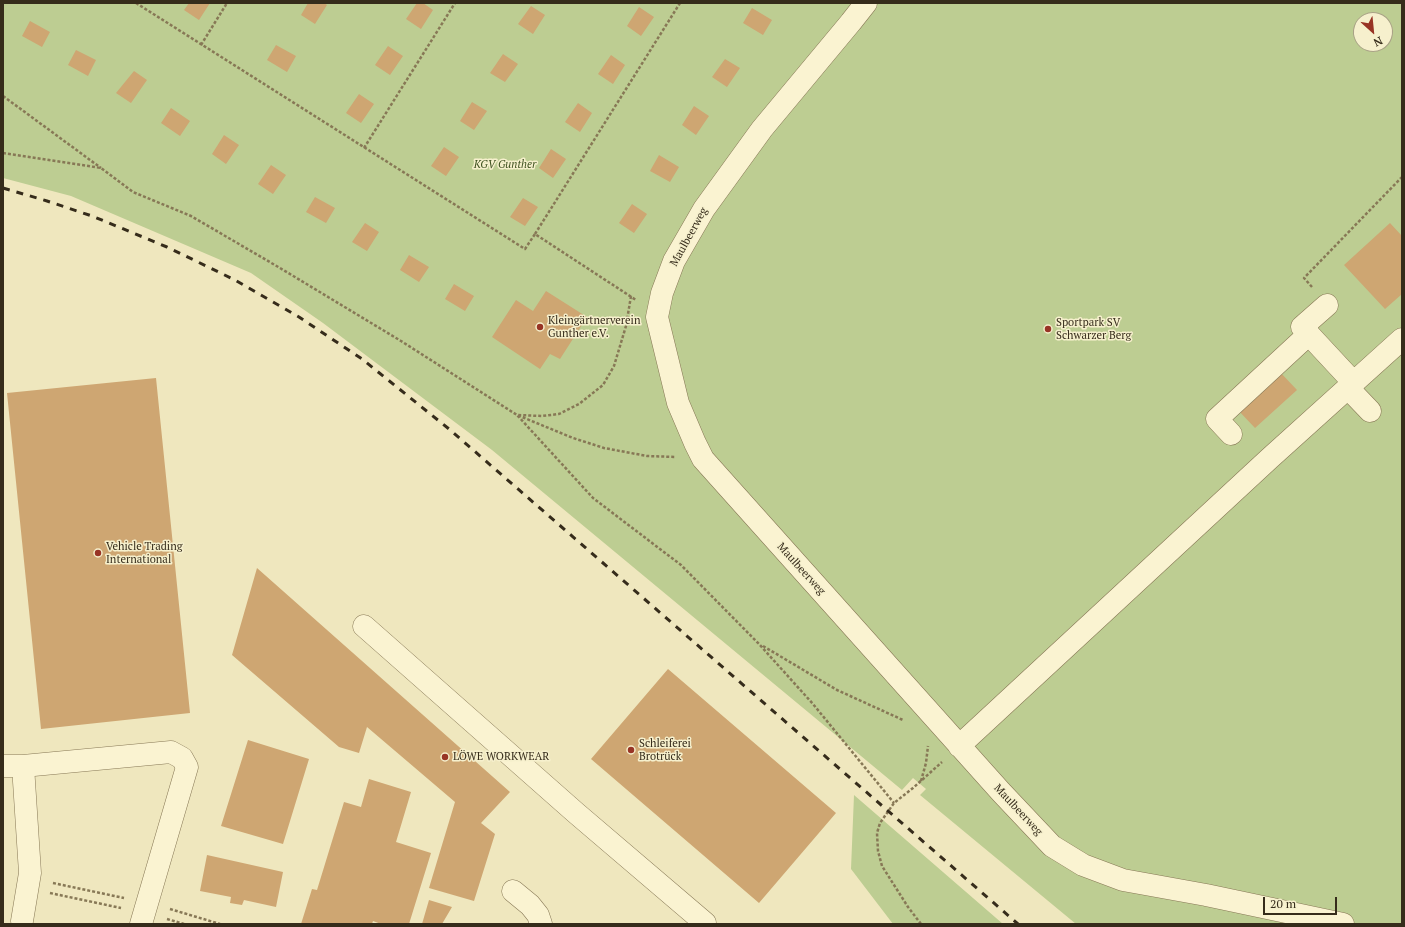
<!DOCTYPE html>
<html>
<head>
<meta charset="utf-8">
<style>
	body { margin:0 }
	#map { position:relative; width:1405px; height:927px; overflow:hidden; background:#efe7be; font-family:"PT Serif",serif }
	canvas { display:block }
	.frame { position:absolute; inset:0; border:4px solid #362c1b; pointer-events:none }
	.north { position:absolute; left:1353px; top:12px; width:40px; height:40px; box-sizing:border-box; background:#f6f0cd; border:1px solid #a9a286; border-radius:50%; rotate:153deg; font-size:11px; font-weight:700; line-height:16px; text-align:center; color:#362c1b }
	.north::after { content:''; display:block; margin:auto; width:14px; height:18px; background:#983425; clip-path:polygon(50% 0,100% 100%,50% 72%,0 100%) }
	.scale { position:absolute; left:1263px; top:897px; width:74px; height:18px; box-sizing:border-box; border:2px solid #362c1b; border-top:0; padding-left:5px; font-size:12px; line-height:14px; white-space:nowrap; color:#362c1b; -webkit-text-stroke:3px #f6f0cd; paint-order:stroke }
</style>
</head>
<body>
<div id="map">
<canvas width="1405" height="927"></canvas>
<div class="frame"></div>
<div class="north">N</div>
<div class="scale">20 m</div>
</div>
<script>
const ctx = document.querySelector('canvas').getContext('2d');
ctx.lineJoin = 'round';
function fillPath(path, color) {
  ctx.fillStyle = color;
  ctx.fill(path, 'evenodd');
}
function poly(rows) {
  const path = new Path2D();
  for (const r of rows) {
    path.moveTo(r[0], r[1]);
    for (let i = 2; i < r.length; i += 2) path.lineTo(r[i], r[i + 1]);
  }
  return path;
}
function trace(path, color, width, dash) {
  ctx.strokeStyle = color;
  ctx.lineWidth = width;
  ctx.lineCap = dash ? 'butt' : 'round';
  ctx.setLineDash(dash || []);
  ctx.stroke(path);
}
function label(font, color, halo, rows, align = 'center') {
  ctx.font = font + ' "PT Serif",serif';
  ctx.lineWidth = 3;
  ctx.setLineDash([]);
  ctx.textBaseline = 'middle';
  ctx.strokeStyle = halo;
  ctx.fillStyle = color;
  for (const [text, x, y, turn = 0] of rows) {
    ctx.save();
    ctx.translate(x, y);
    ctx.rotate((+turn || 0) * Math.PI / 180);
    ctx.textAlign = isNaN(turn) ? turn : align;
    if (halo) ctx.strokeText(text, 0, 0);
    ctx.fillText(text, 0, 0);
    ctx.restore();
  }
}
const green = poly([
	[3,3,1402,3,1402,924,1076,924,920,795,926,789,913,778,902,790,492,450,323,323,251,273,71,196,3,178],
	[1361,20,1385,20,1385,44,1361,44],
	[854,795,1003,924,893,924,851,869]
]);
const building = poly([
	[189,3,210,3,199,20,184,10],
	[308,3,324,3,327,5,315,24,301,15],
	[417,3,423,3,433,10,421,29,406,19],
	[531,6,545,15,533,34,518,24],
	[639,7,654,17,641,36,627,26],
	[752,8,772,20,763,35,743,23],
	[30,21,50,32,42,47,22,36],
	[276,45,296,56,287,72,267,60],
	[388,46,403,56,390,75,375,65],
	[76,50,96,60,88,76,68,65],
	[503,54,518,64,505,82,490,73],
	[611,55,625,65,613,84,598,74],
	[725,59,740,68,727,87,712,77],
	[134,71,147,80,131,103,116,93],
	[359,94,374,104,361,123,346,113],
	[472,102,487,111,474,130,460,121],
	[578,103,592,113,580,132,565,122],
	[694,106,709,116,696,135,682,125],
	[171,108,190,121,180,136,161,123],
	[224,135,239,145,226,164,212,154],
	[444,147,459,157,446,176,431,166],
	[551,149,566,159,553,178,539,168],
	[659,155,679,167,670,182,650,171],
	[271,165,286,175,273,194,258,184],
	[315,197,335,208,326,223,306,212],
	[523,198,538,207,525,226,510,217],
	[632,204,647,214,634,233,619,223],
	[365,223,379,232,367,251,352,242],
	[1390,223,1402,236,1402,294,1385,309,1344,265],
	[409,255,429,267,419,282,400,270],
	[454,284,474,296,465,311,445,299],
	[546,291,587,317,560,359,550,354,540,369,492,337,516,300,533,311],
	[1279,371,1297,390,1255,428,1237,409],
	[156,378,190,713,41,729,7,393],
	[257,568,510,792,481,823,495,834,474,901,429,888,455,802,367,727,359,753,339,747,232,655],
	[668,669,836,813,759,903,591,759],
	[248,740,309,759,283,844,221,826],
	[369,779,411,792,396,842,431,853,409,924,381,924,373,921,372,924,301,924,312,889,317,890,344,802,361,807],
	[207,855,283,872,276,907,244,900,242,905,230,903,231,897,200,891],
	[429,900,452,907,442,924,422,924]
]);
const path = poly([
	[136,3,525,249,535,234,636,300],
	[201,45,227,3],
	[3,96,101,168],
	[364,148,455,3],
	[3,153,101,168,133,192,191,216,280,268,401,341,517,415,573,438,604,448,647,456,676,457],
	[535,234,680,3],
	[1312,287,1304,278,1402,177],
	[631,296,626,326,614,366,603,385,579,404,559,414,542,416,517,415,593,498,681,565,759,644,813,704,894,803],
	[763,646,837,690,903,720],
	[921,781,926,763,928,746],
	[53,883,124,898],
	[50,893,121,908],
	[170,909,220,924],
	[167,919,184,924],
	[921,924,908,907,882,866,878,851,877,833,880,823,894,803,913,788,942,762]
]);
const minor = poly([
	[866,3,851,22,762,129,704,209,674,261,662,293,657,317,678,403,695,443,703,459,1001,792,1052,846,1083,865,1123,880,1206,895,1343,924],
	[1327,305,1302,327,1354,383],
	[1348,388,1370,411],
	[1231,434,1217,419,1309,334],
	[364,626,576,813,705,923,705,924],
	[959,746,1270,458,1402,339],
	[3,766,23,766],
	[513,891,530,905,538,915,541,924],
	[22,921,30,873,23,766,171,752,182,758,187,767,141,924]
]);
const rail = poly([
	[3,188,47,201,92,216,167,247,235,280,299,317,362,359,449,429,1018,924]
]);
const markers = [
	[540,327,4,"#983425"],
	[1048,329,4,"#983425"],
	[98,553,4,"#983425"],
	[631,750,4,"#983425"],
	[445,757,4,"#983425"]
];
const parkNames = [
	["KGV Gunther",505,165]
];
const streetNames = [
	["Maulbeerweg",689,237,-61],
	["Maulbeerweg",801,569,48],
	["Maulbeerweg",1018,810,47]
];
const poiNames = [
	["Kleingärtnerverein",548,321],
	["Gunther e.V.",548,334],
	["Sportpark SV",1056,323],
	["Schwarzer Berg",1056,336],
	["Vehicle Trading",106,547],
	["International",106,560],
	["Schleiferei",639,744],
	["Brotrück",639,757],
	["LÖWE WORKWEAR",453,757]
];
fillPath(green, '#bdcd92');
fillPath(building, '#cea672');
trace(minor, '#877856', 23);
trace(path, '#877856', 2.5, [3, 2]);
trace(minor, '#faf3d1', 22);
trace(rail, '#362c1b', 3, [7, 7]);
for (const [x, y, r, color] of markers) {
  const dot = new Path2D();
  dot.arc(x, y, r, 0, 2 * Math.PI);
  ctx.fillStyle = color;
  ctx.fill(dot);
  trace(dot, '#f6f0cd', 1.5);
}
label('italic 11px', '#405321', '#f6f0cd', parkNames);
label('11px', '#362c1b', '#f6f0cd', streetNames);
label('11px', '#362c1b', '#f6f0cd', poiNames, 'left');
</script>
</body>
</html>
